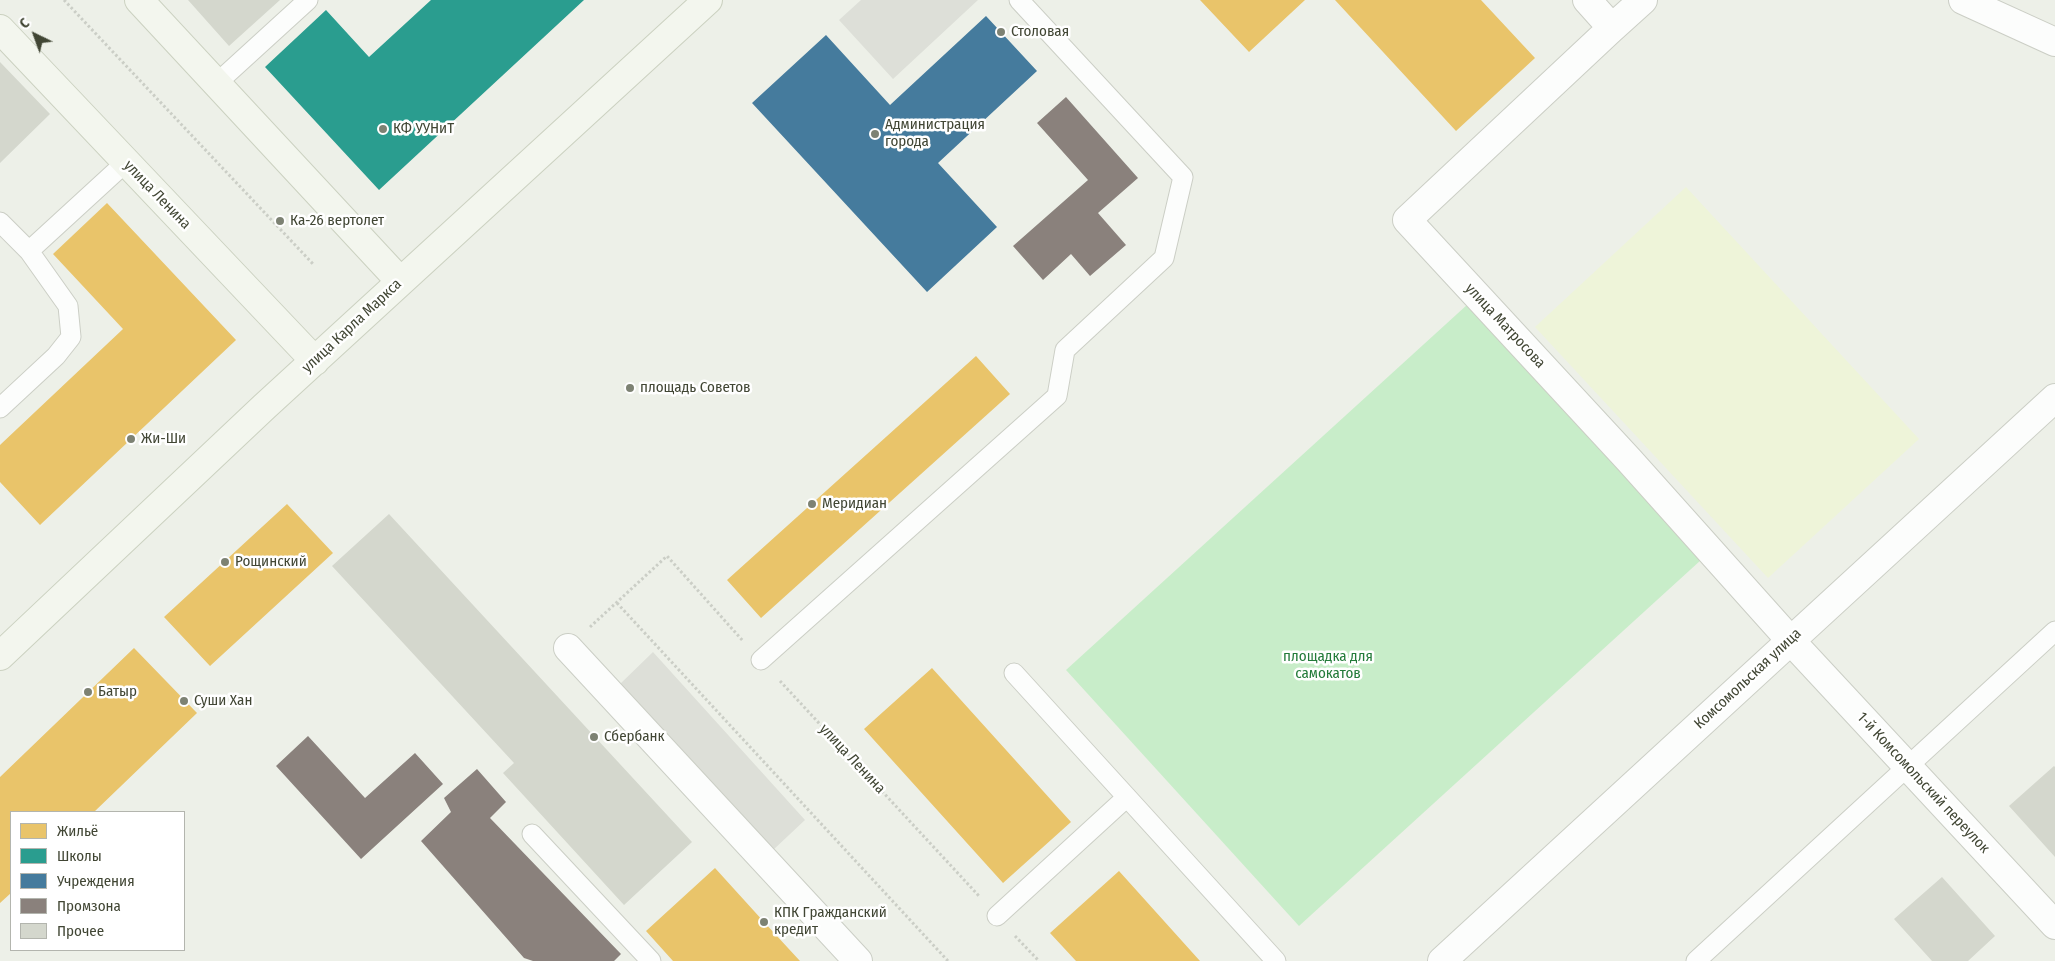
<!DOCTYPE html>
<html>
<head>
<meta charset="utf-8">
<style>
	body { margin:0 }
	#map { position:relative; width:2055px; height:961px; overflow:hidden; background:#edf0e8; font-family:"Fira Sans Condensed",sans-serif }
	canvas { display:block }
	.legend { position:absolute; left:10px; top:811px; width:175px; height:140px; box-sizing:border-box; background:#fff; border:1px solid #b3b5ae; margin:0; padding:6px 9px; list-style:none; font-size:15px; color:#414634 }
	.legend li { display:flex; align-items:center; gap:10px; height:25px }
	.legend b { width:25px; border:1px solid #b3b5ae }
	.north { position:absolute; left:10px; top:10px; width:50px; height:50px; -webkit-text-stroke:4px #fff; paint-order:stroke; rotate:318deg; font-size:14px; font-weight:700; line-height:20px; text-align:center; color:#414634 }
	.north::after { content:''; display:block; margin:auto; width:18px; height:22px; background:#414634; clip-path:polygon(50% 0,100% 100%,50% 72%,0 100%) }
</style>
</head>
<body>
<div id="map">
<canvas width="2055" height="961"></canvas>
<ul class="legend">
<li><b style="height:14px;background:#e9c46a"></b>Жильё</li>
<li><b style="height:14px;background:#2a9d8f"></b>Школы</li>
<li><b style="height:14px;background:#457b9d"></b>Учреждения</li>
<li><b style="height:14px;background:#8a817c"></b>Промзона</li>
<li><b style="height:14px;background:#d4d7cd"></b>Прочее</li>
</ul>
<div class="north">С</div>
</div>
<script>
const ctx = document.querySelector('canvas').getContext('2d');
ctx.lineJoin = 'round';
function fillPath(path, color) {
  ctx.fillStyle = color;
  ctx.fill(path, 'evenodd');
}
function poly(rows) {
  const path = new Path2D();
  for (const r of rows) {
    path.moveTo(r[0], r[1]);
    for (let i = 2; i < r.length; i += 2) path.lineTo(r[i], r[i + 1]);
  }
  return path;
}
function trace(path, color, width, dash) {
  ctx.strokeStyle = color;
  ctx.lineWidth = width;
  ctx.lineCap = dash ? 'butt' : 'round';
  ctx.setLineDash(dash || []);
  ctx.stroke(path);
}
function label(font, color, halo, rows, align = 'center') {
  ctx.font = font + ' "Fira Sans Condensed",sans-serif';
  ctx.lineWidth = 5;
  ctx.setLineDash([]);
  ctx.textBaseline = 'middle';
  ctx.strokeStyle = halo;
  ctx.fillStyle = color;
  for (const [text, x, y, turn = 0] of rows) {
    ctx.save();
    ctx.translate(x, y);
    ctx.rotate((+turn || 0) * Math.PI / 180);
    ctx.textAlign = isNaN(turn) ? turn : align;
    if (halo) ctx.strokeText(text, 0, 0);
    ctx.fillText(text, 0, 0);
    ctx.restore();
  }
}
const commercial = poly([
	[1686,187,1919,439,1768,578,1535,327]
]);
const green = poly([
	[1468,304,1701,560,1299,926,1066,670]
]);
const parking = poly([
	[861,0,978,0,893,79,839,20],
	[653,652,805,820,772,851,619,685]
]);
const homes = poly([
	[1200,0,1305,0,1249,52],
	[1335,0,1481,0,1535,58,1456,131],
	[107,203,236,340,40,525,0,482,0,445,123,329,53,254],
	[976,356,1010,394,761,618,727,580],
	[287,504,333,553,210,666,164,617],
	[134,648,197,713,94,812,11,812,11,893,0,903,0,777],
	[932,668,1071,822,1003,883,864,729],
	[715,868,764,922,800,961,673,961,646,931],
	[1119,871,1200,961,1076,961,1050,933]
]);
const schools = poly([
	[431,0,584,0,379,190,265,67,326,10,369,57]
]);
const public = poly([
	[986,16,1037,71,938,163,997,227,927,292,752,103,826,35,890,105]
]);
const industry = poly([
	[1066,97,1138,178,1098,213,1126,245,1090,276,1071,254,1043,280,1013,246,1088,180,1037,123],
	[308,736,365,798,415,753,443,784,361,859,276,766],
	[477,769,506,802,490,818,621,954,614,961,533,961,524,958,421,841,451,812,444,798]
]);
const building = poly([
	[188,0,280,0,229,46],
	[0,62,50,114,0,163],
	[389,514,692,842,624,905,503,773,514,763,332,566],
	[2054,766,2055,767,2055,857,2009,806],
	[1942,877,1995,936,1968,961,1932,961,1894,919]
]);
const path = poly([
	[64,0,314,265],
	[617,603,948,961],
	[590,627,667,556,743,641],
	[780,681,979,896],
	[1015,936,1039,961]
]);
const service = poly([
	[217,83,308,0],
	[0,222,29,251,68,306,71,337,56,356,0,408],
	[29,251,125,163],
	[761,660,1057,396,1065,350,1164,258,1183,177,1019,0],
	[1014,673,1276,961],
	[532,834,651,961],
	[997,916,1127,797],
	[1696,961,2055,631]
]);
const minor = poly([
	[1587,0,1612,28,1643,0],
	[1963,0,2055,42],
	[1612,28,1407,220,1629,460,1791,641,2055,925],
	[568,648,858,961],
	[1442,961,2055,398]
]);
const secondary = poly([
	[139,0,400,281],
	[0,29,315,361],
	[0,656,264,407,708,0]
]);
const markers = [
	[1001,32,5,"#7d8273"],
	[383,129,5,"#7d8273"],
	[875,134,5,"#7d8273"],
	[280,221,5,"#7d8273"],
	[630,388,5,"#7d8273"],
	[131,439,5,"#7d8273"],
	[812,504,5,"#7d8273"],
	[225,562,5,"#7d8273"],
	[88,692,5,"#7d8273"],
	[184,701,5,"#7d8273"],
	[594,737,5,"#7d8273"],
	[764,922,5,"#7d8273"]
];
const poiNames = [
	["Столовая",1011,32],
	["Администрация",885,125],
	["города",885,142],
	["КФ УУНиТ",393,129],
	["Ка-26 вертолет",290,221],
	["площадь Советов",640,388],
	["Жи-Ши",141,439],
	["Меридиан",822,504],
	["Рощинский",235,562],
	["Батыр",98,692],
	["Суши Хан",194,701],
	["Сбербанк",604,737],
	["КПК Гражданский",774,913],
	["кредит",774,930]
];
const streetNames = [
	["улица Ленина",157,195,46],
	["улица Карла Маркса",352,326,-43],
	["улица Матросова",1505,326,47],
	["Комсомольская улица",1748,679,-43],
	["улица Ленина",852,759,47],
	["1-й Комсомольский переулок",1923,783,47]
];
const parkNames = [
	["площадка для",1328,657],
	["самокатов",1328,674]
];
fillPath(commercial, '#eef4d9');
fillPath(green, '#c8edc9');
fillPath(parking, '#dddfd8');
fillPath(homes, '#e9c46a');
fillPath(schools, '#2a9d8f');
fillPath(public, '#457b9d');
fillPath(industry, '#8a817c');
fillPath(building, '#d4d7cd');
trace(service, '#cbcec5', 21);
trace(minor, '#cbcec5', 30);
trace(secondary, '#cbd1c0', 30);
trace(path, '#cbcec6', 3, [2.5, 2.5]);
trace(service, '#fcfdfc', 19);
trace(minor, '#fcfdfc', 28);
trace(secondary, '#f3f6ee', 28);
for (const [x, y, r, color] of markers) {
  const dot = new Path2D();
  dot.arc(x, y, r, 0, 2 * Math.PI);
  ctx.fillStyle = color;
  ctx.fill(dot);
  trace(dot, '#fff', 2);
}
label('15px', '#414634', '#fff', poiNames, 'left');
label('15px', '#414634', '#fff', streetNames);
label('15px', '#237b3a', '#fff', parkNames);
</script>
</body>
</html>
